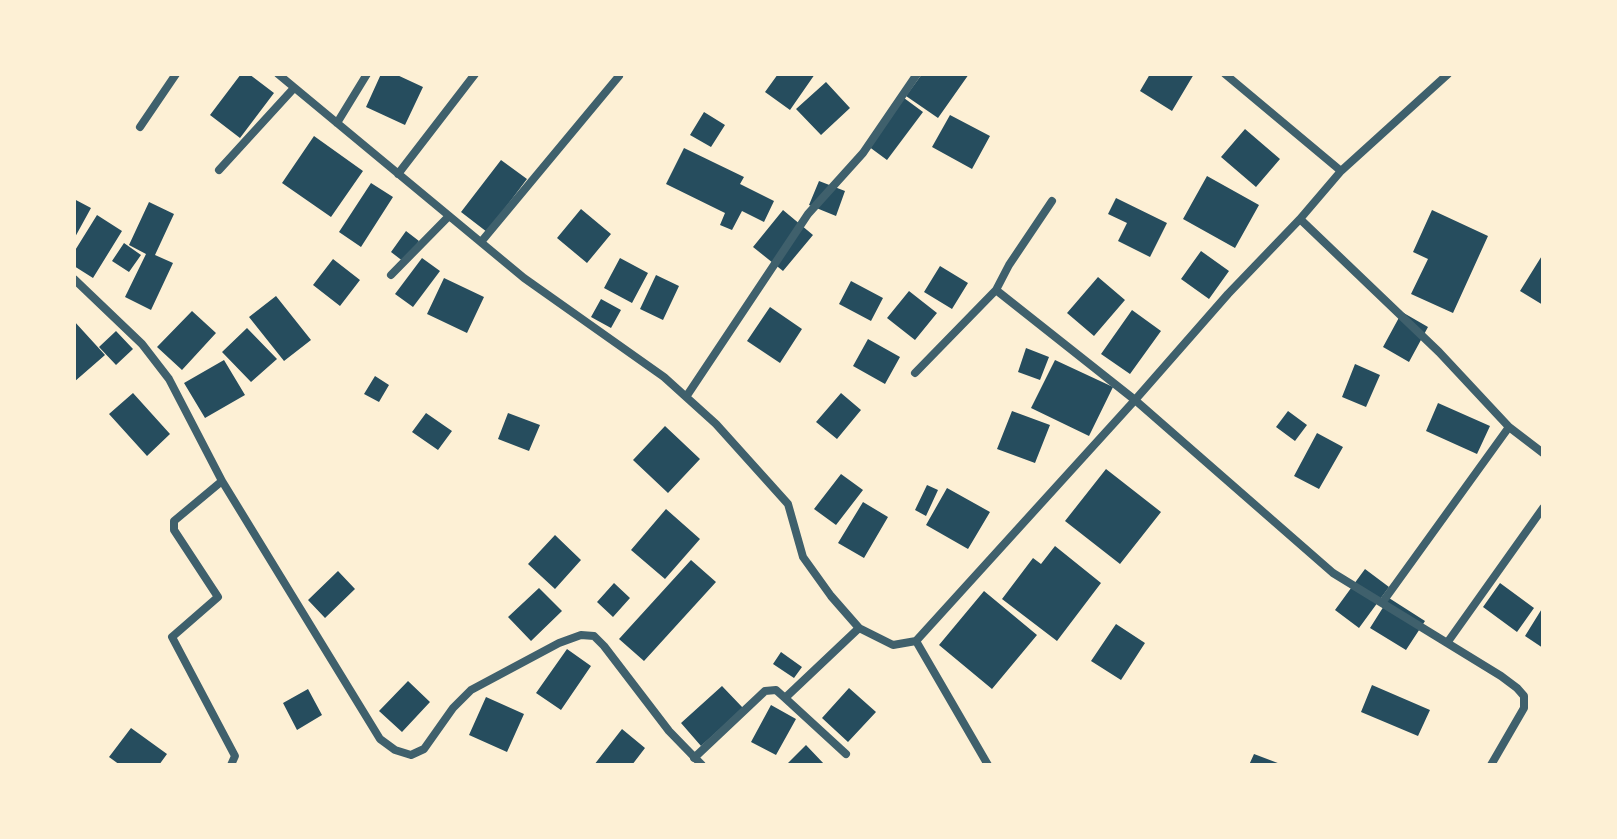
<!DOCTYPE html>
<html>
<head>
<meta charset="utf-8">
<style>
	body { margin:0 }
	#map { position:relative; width:1617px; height:839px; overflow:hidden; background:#fdf0d5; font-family:Georgia,serif }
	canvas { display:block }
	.frame { position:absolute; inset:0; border:76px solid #fdf0d5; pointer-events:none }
</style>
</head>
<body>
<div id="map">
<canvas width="1617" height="839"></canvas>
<div class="frame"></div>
</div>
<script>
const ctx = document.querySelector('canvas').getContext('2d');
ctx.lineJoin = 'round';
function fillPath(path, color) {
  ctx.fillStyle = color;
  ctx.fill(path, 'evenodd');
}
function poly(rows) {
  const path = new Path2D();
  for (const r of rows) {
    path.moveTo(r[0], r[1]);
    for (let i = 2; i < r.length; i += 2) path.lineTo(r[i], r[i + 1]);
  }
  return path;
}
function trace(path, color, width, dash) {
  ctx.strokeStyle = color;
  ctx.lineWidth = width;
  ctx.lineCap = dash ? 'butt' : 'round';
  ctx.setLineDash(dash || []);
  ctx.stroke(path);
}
const building = poly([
	[241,74,249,74,274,93,240,138,210,115],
	[381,74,395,74,423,87,405,125,366,107],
	[778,74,815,74,790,110,765,92],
	[922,74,969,74,938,118,906,96],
	[1150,74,1194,74,1172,111,1140,91],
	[826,82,850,108,821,135,796,109],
	[904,98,923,112,887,160,868,146],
	[704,112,725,125,711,147,690,135],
	[950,115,990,136,972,169,932,147],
	[1245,129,1280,159,1256,187,1221,157],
	[314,136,363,171,331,217,282,183],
	[684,148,744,177,740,184,774,201,764,222,742,211,732,230,720,225,725,213,666,184],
	[501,160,527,179,487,232,461,212],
	[1207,176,1259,205,1235,248,1183,219],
	[819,181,845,191,836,216,809,205],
	[371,183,393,197,361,247,339,232],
	[1116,198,1167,223,1150,257,1118,241,1127,223,1108,214],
	[74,199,91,208,74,239],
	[149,202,174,214,155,255,173,263,151,310,125,297,146,254,129,245],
	[581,209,611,234,587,263,557,238],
	[783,210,813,235,783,271,753,247],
	[1432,210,1488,236,1453,313,1411,294,1428,259,1413,252],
	[97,215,122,231,93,278,74,266,74,252],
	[406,231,419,241,404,262,391,252],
	[124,243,141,255,129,272,112,261],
	[1201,251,1229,271,1209,299,1181,279],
	[1543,254,1543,305,1520,291],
	[422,258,440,271,413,307,395,294],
	[620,258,648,273,632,303,604,288],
	[333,259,360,280,340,306,313,285],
	[940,266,968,283,952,309,924,292],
	[656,275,679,286,663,320,640,309],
	[1098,277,1125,300,1094,336,1067,313],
	[444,278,484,297,467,333,427,314],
	[851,281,883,298,871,321,839,304],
	[909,291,937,313,915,340,887,318],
	[276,296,311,340,284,361,249,317],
	[601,299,621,310,611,328,591,317],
	[770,307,802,329,780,363,747,341],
	[1132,310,1161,331,1130,374,1101,354],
	[192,311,216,333,182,370,157,347],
	[1402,312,1428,327,1409,362,1383,347],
	[74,321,105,355,74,382],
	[247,328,277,359,251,382,222,352],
	[116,331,133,349,116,365,99,347],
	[868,339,900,357,885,384,853,366],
	[1026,348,1049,357,1040,380,1018,372],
	[224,360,245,395,205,418,184,383],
	[1055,360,1113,387,1089,436,1031,408],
	[1355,364,1380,375,1366,407,1342,397],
	[375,376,389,385,379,402,364,394],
	[133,393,170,434,147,456,109,414],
	[841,393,861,410,837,439,816,422],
	[1438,403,1490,426,1477,454,1426,431],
	[1012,411,1050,425,1035,463,997,449],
	[1288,411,1307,425,1295,441,1276,427],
	[426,413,452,431,438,450,412,432],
	[508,413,540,425,529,451,498,439],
	[665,426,700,459,668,493,633,460],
	[1317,433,1343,447,1319,489,1294,476],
	[1106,469,1161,512,1120,564,1065,521],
	[841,474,863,490,836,525,814,509],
	[927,485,938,490,926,516,915,510],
	[947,488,990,512,968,549,926,525],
	[863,502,888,517,864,558,838,543],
	[666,509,700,539,665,579,631,550],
	[555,535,581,560,555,589,528,564],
	[1055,546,1101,583,1057,641,1002,599,1033,558,1041,564],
	[691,560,716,582,644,661,619,639],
	[1365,569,1389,587,1359,628,1335,610],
	[338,571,355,589,325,618,308,600],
	[614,583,630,598,613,617,597,602],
	[1500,583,1534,608,1517,632,1483,607],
	[539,588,562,611,531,641,508,617],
	[984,591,1037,635,992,689,939,645],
	[1389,598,1425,621,1406,650,1370,628],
	[1543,607,1543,648,1525,636],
	[1116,624,1145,643,1121,680,1091,661],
	[567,649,591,666,561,710,536,693],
	[781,652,802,667,794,678,773,664],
	[408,681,430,702,402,732,379,711],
	[1372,685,1430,710,1418,736,1361,712],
	[722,686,743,708,701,746,681,723],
	[849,688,876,712,848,742,822,718],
	[308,689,322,715,297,730,283,703],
	[486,697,524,714,507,752,469,735],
	[771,705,796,719,776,755,751,742],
	[131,728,167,754,159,765,120,765,109,757],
	[622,729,645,748,632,765,594,765],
	[806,745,825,765,786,765],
	[1254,754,1283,765,1249,765]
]);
const minor = poly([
	[278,74,524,278,664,377,716,424,788,504,803,557,831,596,859,628,893,645,916,641,988,765],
	[1225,74,1341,171],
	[337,123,367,74],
	[140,127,176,74],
	[219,170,294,88],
	[398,174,475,74],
	[1052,201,1009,265,996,290,1135,400,1333,573,1501,676,1517,688,1524,696,1524,708,1491,765],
	[1300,219,1439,352,1509,427,1543,453],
	[481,242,619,76],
	[391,275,449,216],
	[74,279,142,344,169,379,222,481,380,739,395,750,411,755,424,749,453,708,471,690,559,643,581,635,594,636,604,646,669,731,702,765],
	[915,373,996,290],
	[686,397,808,214,863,153,917,74],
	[222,481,174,521,174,530,218,597,172,637,235,756,231,765],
	[1382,603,1509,427],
	[916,641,1135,400,1228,294,1300,219,1341,171,1448,74],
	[1447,643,1543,508],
	[785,698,846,754],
	[694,758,765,691,776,690,785,698,859,628]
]);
fillPath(building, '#264d5e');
trace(minor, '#3f606c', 8);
</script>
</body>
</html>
